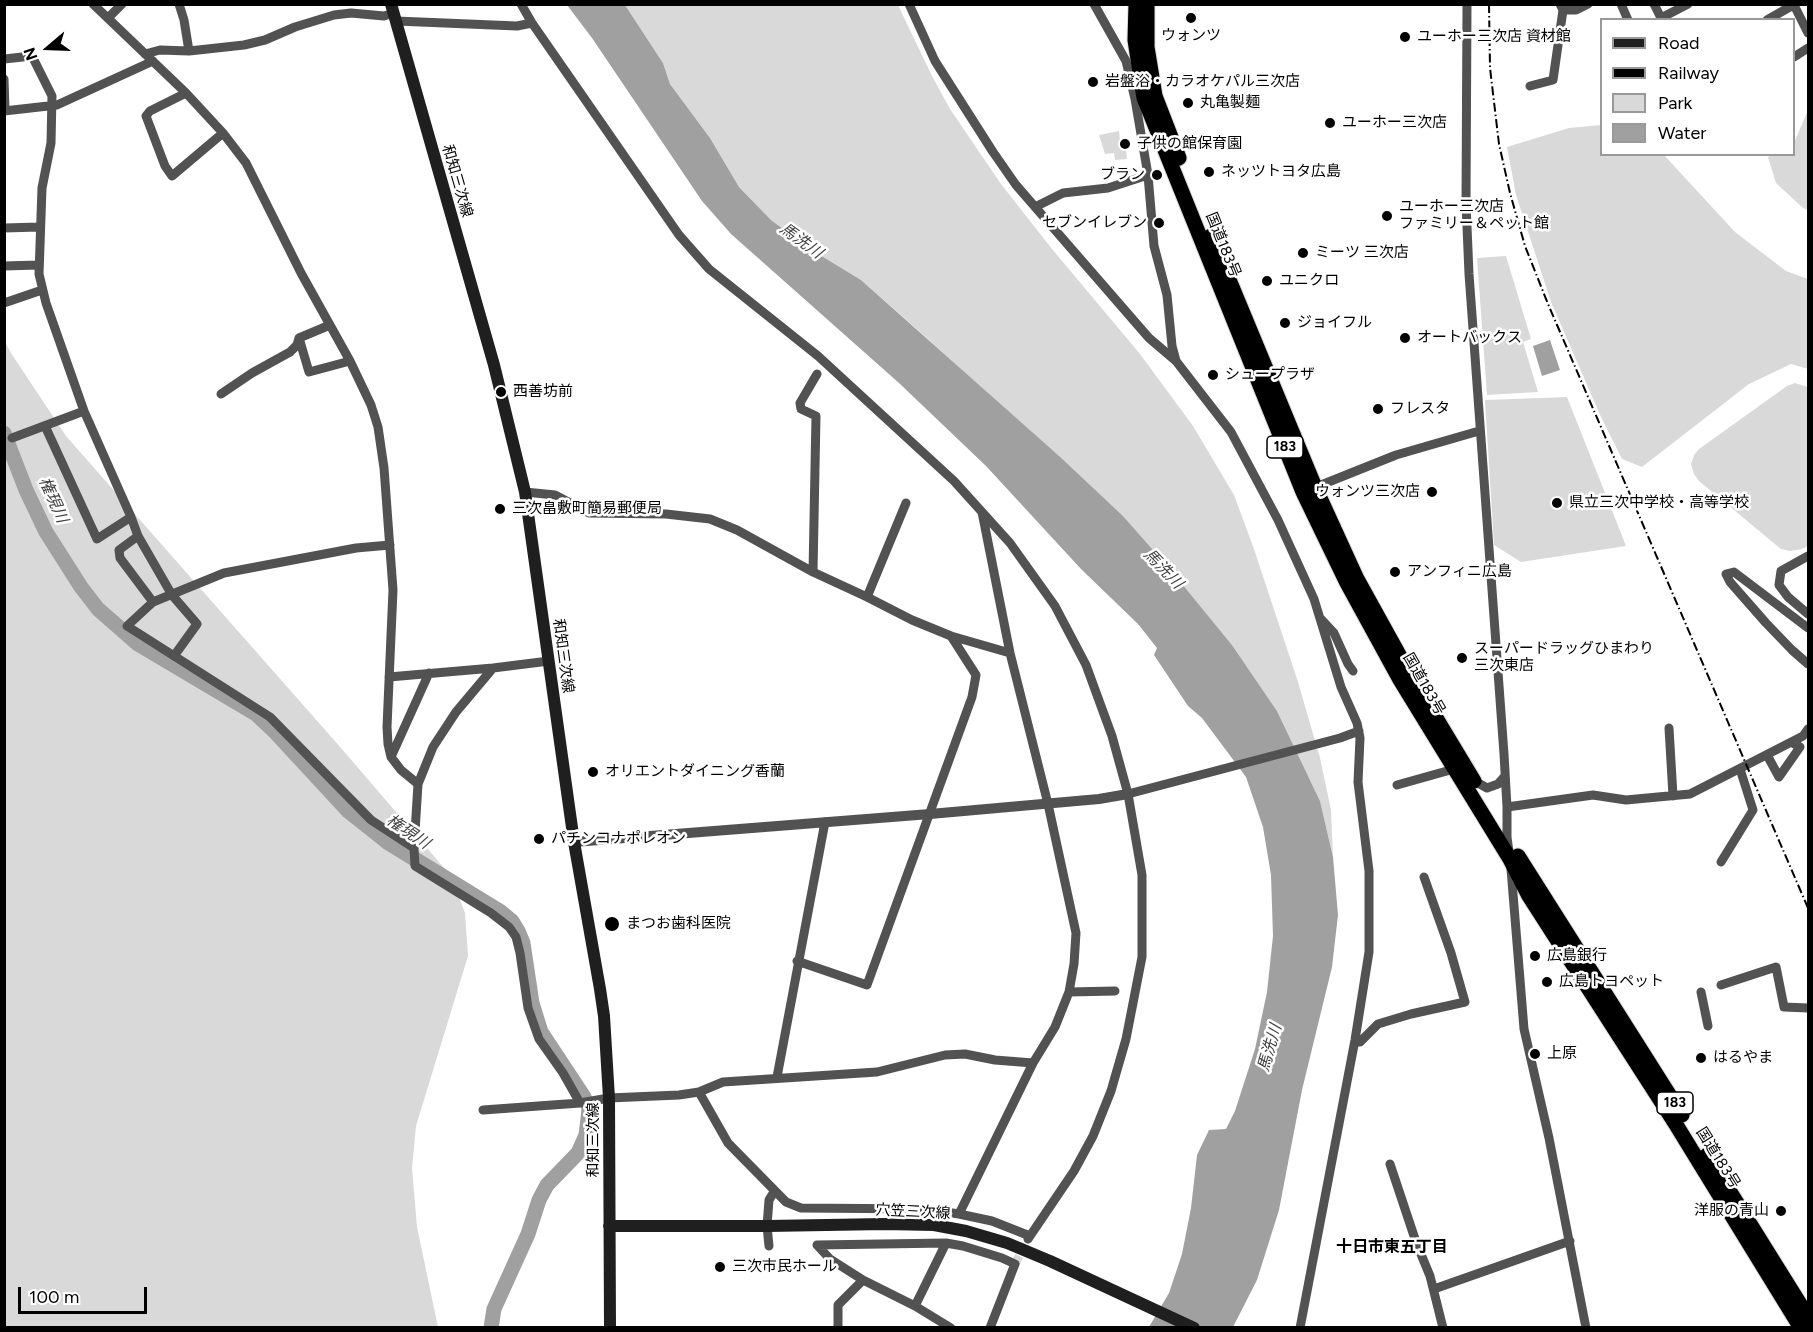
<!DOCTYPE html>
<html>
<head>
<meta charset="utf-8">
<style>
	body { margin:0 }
	#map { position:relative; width:1813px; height:1332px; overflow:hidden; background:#fff; font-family:Figtree,sans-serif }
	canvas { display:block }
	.frame { position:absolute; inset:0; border:6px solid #000; pointer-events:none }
	.legend { position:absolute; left:1600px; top:18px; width:195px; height:138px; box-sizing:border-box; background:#fff; border:2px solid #999; margin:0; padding:8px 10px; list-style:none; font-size:18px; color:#000 }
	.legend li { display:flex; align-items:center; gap:12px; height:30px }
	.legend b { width:30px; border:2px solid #999 }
	.north { position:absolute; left:18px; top:18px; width:60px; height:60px; -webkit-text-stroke:4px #fff; paint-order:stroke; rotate:251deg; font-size:16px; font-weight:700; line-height:24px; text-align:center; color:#000 }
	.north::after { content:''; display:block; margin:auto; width:21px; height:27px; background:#000; clip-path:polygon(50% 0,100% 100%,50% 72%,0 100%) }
	.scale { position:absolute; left:18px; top:1287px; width:129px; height:27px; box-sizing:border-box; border:3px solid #000; border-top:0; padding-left:8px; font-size:18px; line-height:21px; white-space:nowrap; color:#000; -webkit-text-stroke:4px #fff; paint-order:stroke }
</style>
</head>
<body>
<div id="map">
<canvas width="1813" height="1332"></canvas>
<div class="frame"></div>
<ul class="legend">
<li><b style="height:8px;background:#1f1f1f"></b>Road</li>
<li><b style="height:8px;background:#000"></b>Railway</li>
<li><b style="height:16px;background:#d9d9d9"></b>Park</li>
<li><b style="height:16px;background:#a0a0a0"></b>Water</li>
</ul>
<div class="north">N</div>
<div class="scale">100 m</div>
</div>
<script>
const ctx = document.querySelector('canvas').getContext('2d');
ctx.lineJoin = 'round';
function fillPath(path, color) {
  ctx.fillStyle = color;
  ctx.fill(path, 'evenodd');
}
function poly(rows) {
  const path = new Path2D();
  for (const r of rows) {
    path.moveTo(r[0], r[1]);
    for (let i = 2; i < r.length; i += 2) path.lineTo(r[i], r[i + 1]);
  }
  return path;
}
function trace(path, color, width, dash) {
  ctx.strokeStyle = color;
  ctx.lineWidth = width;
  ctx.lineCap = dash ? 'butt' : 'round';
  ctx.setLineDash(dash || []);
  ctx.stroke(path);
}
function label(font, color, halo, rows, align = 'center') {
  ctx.font = font + ' Figtree,"Noto Sans JP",sans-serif';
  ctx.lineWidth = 5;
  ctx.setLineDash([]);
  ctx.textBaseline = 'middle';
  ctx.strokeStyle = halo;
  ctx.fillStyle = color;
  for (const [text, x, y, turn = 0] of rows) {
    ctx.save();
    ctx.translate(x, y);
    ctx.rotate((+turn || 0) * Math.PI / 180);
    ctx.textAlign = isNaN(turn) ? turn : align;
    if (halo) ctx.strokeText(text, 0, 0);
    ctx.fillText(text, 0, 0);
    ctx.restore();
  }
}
const green = poly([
	[625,5,898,5,932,76,950,109,1001,184,1052,249,1140,354,1193,426,1234,495,1254,549,1298,682,1320,758,1331,810,1333,857,1320,801,1277,711,1232,645,1169,568,1123,516,918,330,861,280,810,249,771,220,739,187,710,138,670,84,663,63],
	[1808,110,1808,210,1803,208,1776,183,1768,157,1772,155,1794,154,1794,143],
	[1601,125,1602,154,1664,155,1735,232,1786,271,1808,279,1808,369,1791,364,1749,384,1642,467,1622,459,1601,417,1551,302,1516,195,1507,147,1569,128],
	[1119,131,1120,141,1125,141,1127,159,1115,160,1114,153,1105,154,1099,135],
	[1506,256,1531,339,1523,342,1538,392,1487,395,1477,258],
	[4,340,11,353,66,436,341,748,451,876,465,913,468,956,416,1126,412,1168,417,1227,438,1327,5,1327],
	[1795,383,1808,387,1808,546,1802,549,1790,551,1781,549,1699,481,1694,474,1691,464,1694,455,1699,449,1787,386],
	[1567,397,1626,546,1521,562,1494,545,1485,400]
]);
const water = poly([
	[567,5,625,5,663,63,670,84,710,138,739,187,771,220,810,249,861,280,1059,456,1123,516,1169,568,1232,645,1277,711,1320,801,1333,857,1338,915,1332,967,1302,1090,1279,1210,1257,1280,1233,1327,1149,1327,1169,1293,1182,1254,1191,1208,1197,1155,1209,1130,1226,1129,1235,1111,1255,1049,1267,992,1273,936,1271,875,1263,827,1246,777,1202,718,1188,706,1154,655,1157,648,1138,624,1081,569,986,466,899,383,731,234,702,201,592,38],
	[1550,340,1560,370,1542,376,1533,346]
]);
const river = poly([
	[4,433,26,490,46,532,81,587,98,609,138,644,256,714,274,731,348,811,387,842,501,912,512,921,518,931,523,943,532,1003,541,1032,584,1097,589,1108,588,1119,586,1135,578,1153,547,1185,539,1200,528,1234,494,1309,491,1328]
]);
const minorTunnel = poly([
	[1015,1264,1028,1239]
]);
const minor = poly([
	[93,4,186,93,223,133,246,163,301,273,350,361,371,405,378,427,384,468,393,590,387,727,388,744,391,757,401,770,418,784],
	[179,4,184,20,189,51],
	[521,4,532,23,679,235,709,269,818,356,954,481,1010,543,1055,606,1086,665,1112,736,1128,794,1142,875,1142,957,1126,1039,1111,1091,1093,1136,1074,1171,1028,1239],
	[909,4,935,61,993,152,1016,185,1149,338,1176,361,1231,432,1278,520,1314,599,1341,687,1357,723,1360,738,1358,782,1369,871,1369,952,1355,1040,1300,1328],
	[1094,4,1126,61,1135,99,1148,175,1154,246,1167,295,1172,346,1176,361],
	[1467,4,1466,203,1469,274,1504,754,1507,807,1507,837,1509,852],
	[1560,4,1563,10,1576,10,1588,4],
	[1621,4,1628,20],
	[1654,4,1662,20],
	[1794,5,1808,33],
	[108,18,122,4],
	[1661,18,1688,4],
	[1767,20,1795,4],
	[396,21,517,26,532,23],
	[145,54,160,50,189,51,244,45,265,40,295,27,334,15,351,13,384,16,394,13],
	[1794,57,1808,48],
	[4,59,32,56,52,96,51,143,42,188,39,274,46,303,84,411,131,517,138,536,172,595,197,624,174,656],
	[4,79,5,110],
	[1530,86,1553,80,1563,10],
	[186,93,150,111,146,116,165,166,172,176,223,133],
	[4,111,57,105,153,61],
	[1035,207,1063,193,1108,188,1148,175],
	[4,228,39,227],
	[4,266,38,265],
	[4,303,42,290],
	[299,338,309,372,350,361],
	[221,394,252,373,290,352,297,345,299,338,330,325],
	[45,426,97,539,131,517],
	[12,438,84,411],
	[1311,489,1396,455,1479,431],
	[525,492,555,495,589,513,666,514,710,519,737,530,813,572,867,597,912,620,951,636,1010,653],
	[138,536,119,550,120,558,153,602],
	[390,545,356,548,224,573,153,602,127,626,270,717,371,820,414,848],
	[1808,556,1781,571,1779,585,1788,597,1808,614],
	[813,572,816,416,801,409,800,403,817,374],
	[867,597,906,503],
	[1321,619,1334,633,1348,664,1353,671],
	[1808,628,1734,572,1726,574,1730,582,1766,623,1792,650,1808,664],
	[493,668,456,712,433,747,418,784,414,848,415,866,491,913,509,927,516,937,520,953,528,1008,539,1039,563,1073,580,1103],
	[389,677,493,668,549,661],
	[1669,728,1673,796],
	[1767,755,1779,777,1800,747,1791,742],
	[391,757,429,673],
	[1473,780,1487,788,1498,784,1505,776],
	[1397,785,1454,769],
	[1128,794,1340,738,1359,731],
	[1507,807,1593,795,1626,800,1690,794,1803,736,1808,729],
	[1721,862,1753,810,1740,769],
	[1511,869,1524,1029,1549,1138,1586,1328],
	[797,961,867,985,972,697,976,675,951,636],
	[1721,985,1776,967,1784,1007,1808,1008],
	[1069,992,1115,991],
	[1701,992,1708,1026],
	[1360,1042,1378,1024,1411,1014,1465,1002,1451,953,1424,877],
	[777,1077,825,822],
	[699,1092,728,1143,786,1202,801,1208,925,1209,959,1214,992,1221,1030,1236],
	[483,1110,580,1103,609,1098,679,1095,699,1092,723,1082,877,1072,945,1055,965,1054,995,1060,1033,1063],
	[1390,1164,1416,1242,1430,1276,1443,1328],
	[959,1214,1033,1063,1055,1027,1069,992,1074,964,1076,933,1048,804,1010,653,982,512],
	[817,1245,946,1243,963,1246,1002,1258,1015,1264,990,1328],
	[817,1245,830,1259,863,1280,915,1306,951,1328],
	[769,1246,767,1226,769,1200,774,1192],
	[1434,1289,1570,1241],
	[915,1306,946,1243],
	[838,1328,838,1305,863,1280]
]);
const tertiary = poly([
	[574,842,930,814,1099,799,1128,794]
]);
const secondary = poly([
	[391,4,494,365,525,492,574,842,600,989,604,1016,609,1098,610,1328],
	[609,1226,767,1226,885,1224,934,1225,966,1231,1007,1243,1050,1261,1194,1328]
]);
const trunk = poly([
	[1136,4,1135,40,1144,98,1303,492,1347,583,1399,678,1510,859,1529,896,1675,1123,1801,1328],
	[1147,4,1147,47,1155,96,1179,158],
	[1211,236,1315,487,1357,579,1409,673,1474,781],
	[1518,856,1682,1115],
	[1707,1155,1808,1317]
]);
const rail = poly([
	[1489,4,1490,68,1499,144,1510,193,1525,246,1548,304,1808,908]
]);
const markers = [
	[1191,18,6,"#000"],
	[1405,37,6,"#000"],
	[1093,82,6,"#000"],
	[1188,103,6,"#000"],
	[1330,123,6,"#000"],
	[1125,144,6,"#000"],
	[1209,172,6,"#000"],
	[1157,175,6,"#000"],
	[1387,216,6,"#000"],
	[1159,223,6,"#000"],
	[1303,253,6,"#000"],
	[1267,281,6,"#000"],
	[1285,323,6,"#000"],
	[1405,338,6,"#000"],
	[1213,375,6,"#000"],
	[501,392,6,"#000"],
	[1378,409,6,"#000"],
	[1432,492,6,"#000"],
	[1557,503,6,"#000"],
	[500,509,6,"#000"],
	[1395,572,6,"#000"],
	[1462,658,6,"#000"],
	[593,772,6,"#000"],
	[539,839,6,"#000"],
	[612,924,8,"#000"],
	[1535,956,6,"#000"],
	[1547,982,6,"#000"],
	[1535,1054,6,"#000"],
	[1701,1058,6,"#000"],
	[1781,1211,6,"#000"],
	[720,1267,6,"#000"]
];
const shields = [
	[1285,447,36],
	[1675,1103,36]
];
const shieldNames = [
	["183",1285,447],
	["183",1675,1103]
];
const poiNames = [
	["ウォンツ",1191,36,"center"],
	["ユーホー三次店 資材館",1417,37],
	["岩盤浴・カラオケパル三次店",1105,82],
	["丸亀製麺",1200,103],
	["ユーホー三次店",1342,123],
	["子供の館保育園",1137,144],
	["ネッツトヨタ広島",1221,172],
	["ブラン",1145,175,"right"],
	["ユーホー三次店",1399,207],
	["ファミリー＆ペット館",1399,224],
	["セブンイレブン",1147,223,"right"],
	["ミーツ 三次店",1315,253],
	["ユニクロ",1279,281],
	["ジョイフル",1297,323],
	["オートバックス",1417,338],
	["シュープラザ",1225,375],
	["西善坊前",513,392],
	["フレスタ",1390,409],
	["ウォンツ三次店",1420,492,"right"],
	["県立三次中学校・高等学校",1569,503],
	["三次畠敷町簡易郵便局",512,509],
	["アンフィニ広島",1407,572],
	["スーパードラッグひまわり",1474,649],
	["三次東店",1474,666],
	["オリエントダイニング香蘭",605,772],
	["パチンコナポレオン",551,839],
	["まつお歯科医院",626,924],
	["広島銀行",1547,956],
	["広島トヨペット",1559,982],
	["上原",1547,1054],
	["はるやま",1713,1058],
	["洋服の青山",1769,1211,"right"],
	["三次市民ホール",732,1267]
];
const streetNames = [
	["和知三次線",457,181,74],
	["国道183号",1223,245,68],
	["和知三次線",563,656,82],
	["国道183号",1424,684,60],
	["和知三次線",594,1140,-90],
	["国道183号",1718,1158,58],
	["穴笠三次線",913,1212,3]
];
const waterNames = [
	["馬洗川",801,241,36],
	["権現川",53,500,66],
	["馬洗川",1163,569,46],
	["権現川",408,832,34],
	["馬洗川",1270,1048,-74]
];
const neighbourhoodNames = [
	["十日市東五丁目",1392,1247]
];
fillPath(green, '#d9d9d9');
fillPath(water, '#a0a0a0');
trace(river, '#a0a0a0', 15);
trace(minorTunnel, '#d9d9d9', 9, [9, 4.5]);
trace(trunk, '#dbdbdb', 17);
trace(minor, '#525252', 9);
trace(tertiary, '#525252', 10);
trace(secondary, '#1f1f1f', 12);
trace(trunk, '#000', 15);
trace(rail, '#000', 2, [9, 3, 1.5, 3]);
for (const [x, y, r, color] of markers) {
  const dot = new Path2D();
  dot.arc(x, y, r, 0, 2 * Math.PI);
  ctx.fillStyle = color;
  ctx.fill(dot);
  trace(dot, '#fff', 2);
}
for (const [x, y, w] of shields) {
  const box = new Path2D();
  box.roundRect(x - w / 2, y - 11, w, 22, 4.5);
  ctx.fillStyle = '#fff';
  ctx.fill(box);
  trace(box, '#000', 1.5);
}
label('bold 14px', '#000', null, shieldNames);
label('15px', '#000', '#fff', poiNames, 'left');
label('15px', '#000', '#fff', streetNames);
label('italic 16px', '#414141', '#fff', waterNames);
label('bold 16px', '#000', '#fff', neighbourhoodNames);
</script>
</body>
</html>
